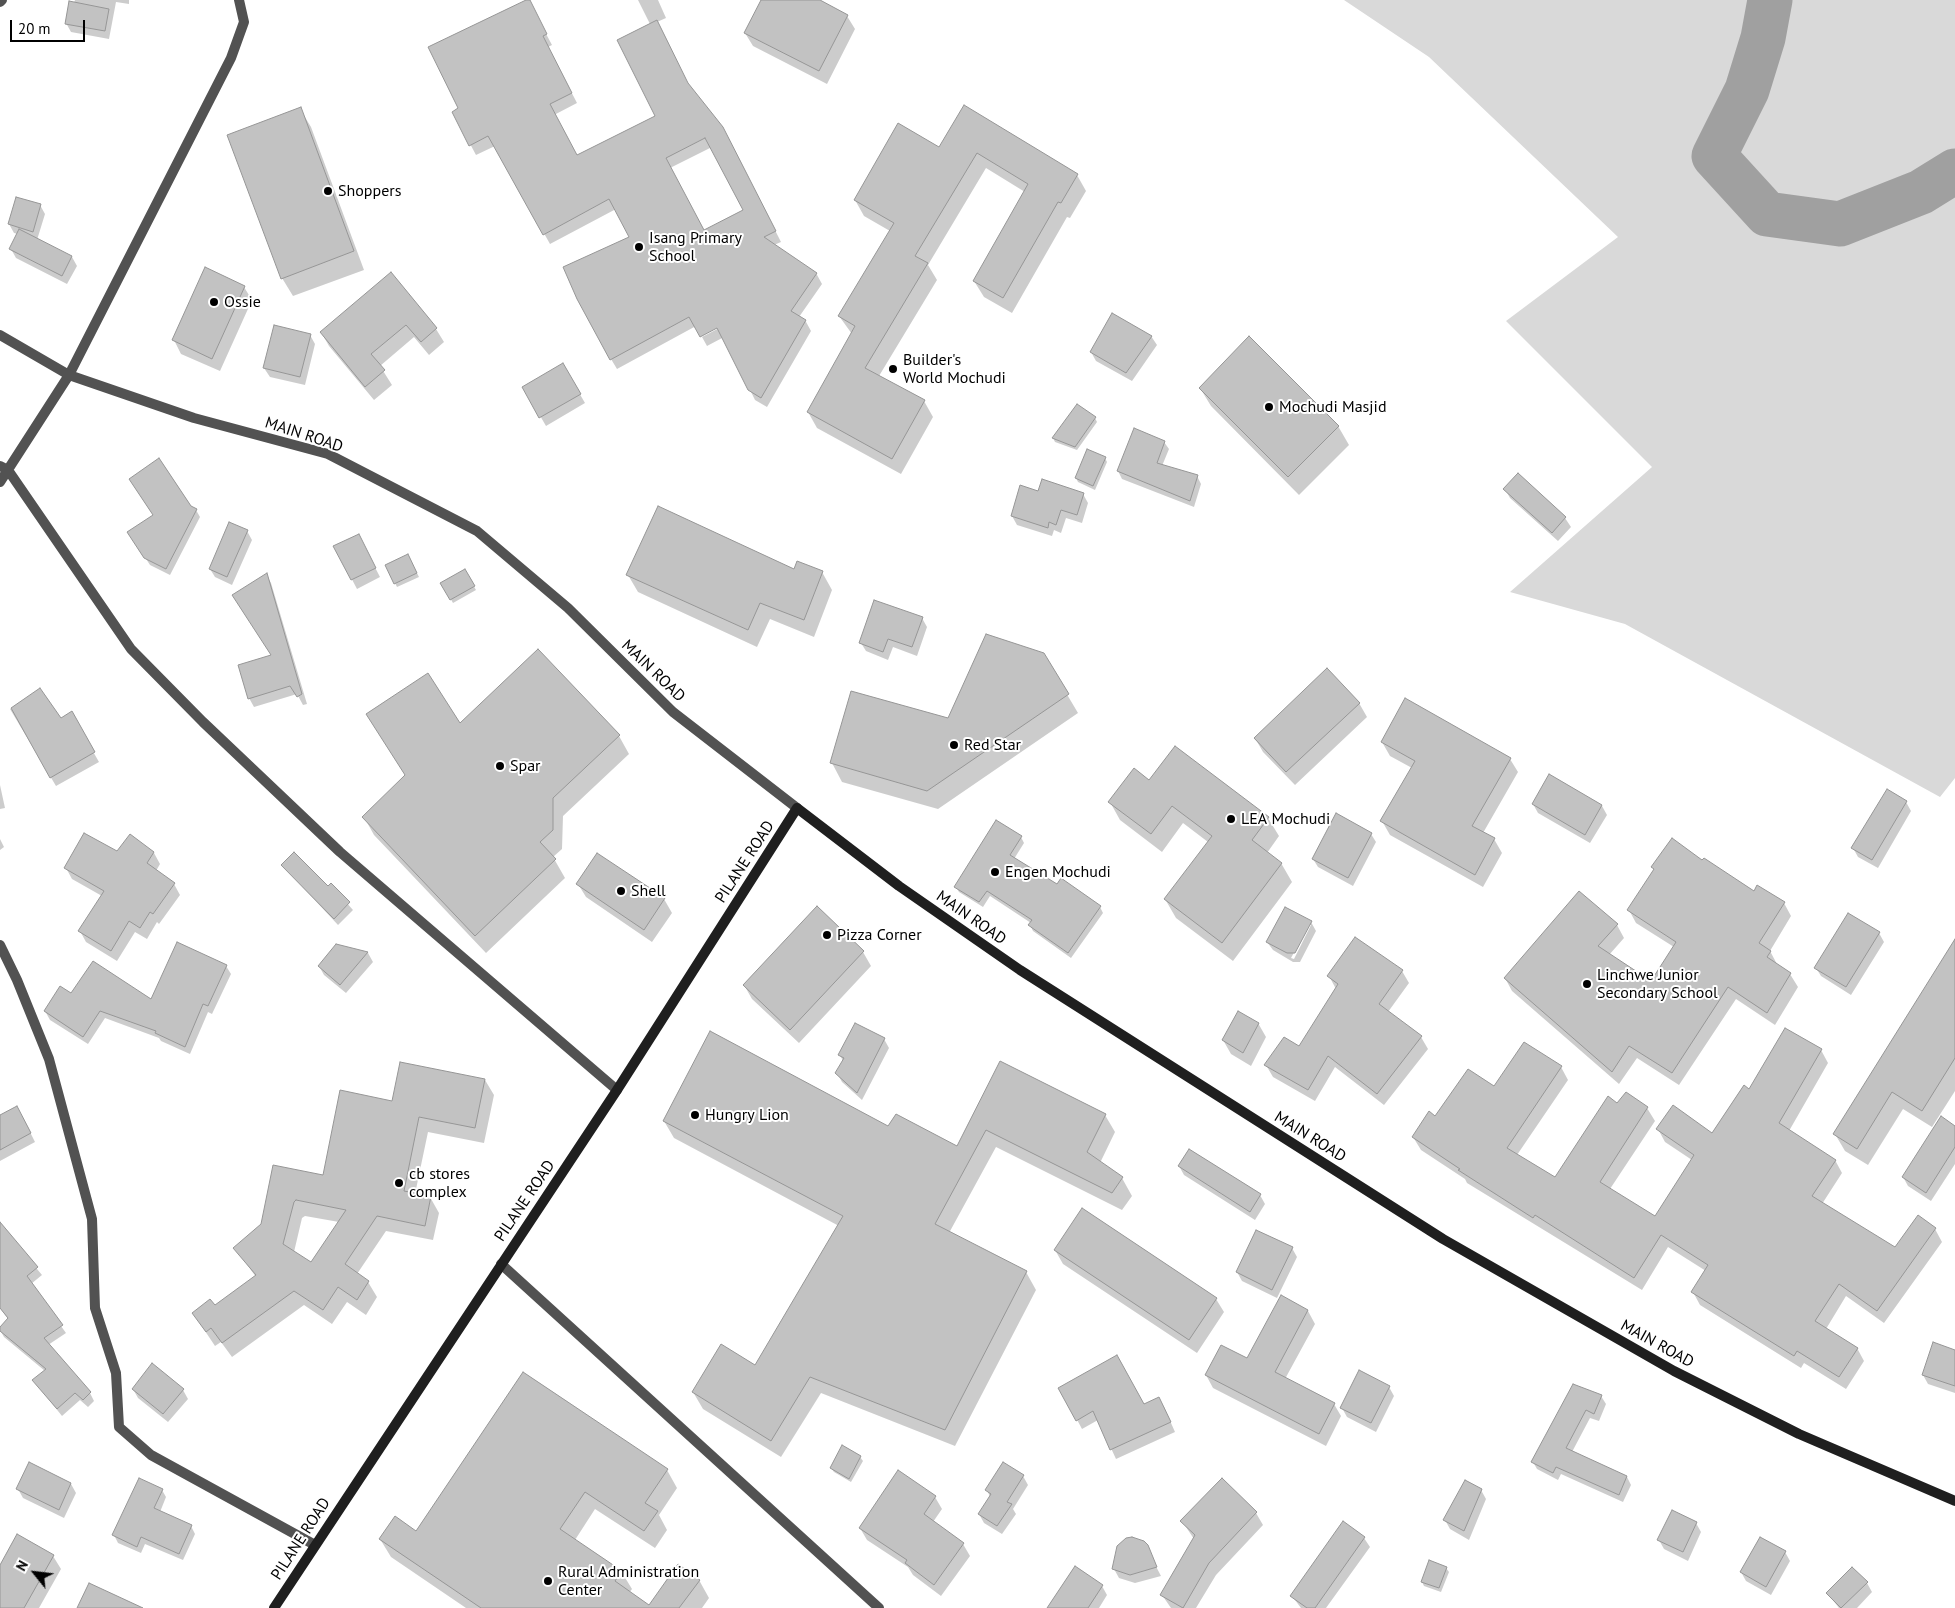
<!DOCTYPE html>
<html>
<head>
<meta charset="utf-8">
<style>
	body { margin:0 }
	#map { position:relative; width:1955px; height:1608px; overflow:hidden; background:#fff; font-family:"PT Sans",sans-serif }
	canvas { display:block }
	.north { position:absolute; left:10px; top:1548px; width:50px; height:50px; -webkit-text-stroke:4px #fff; paint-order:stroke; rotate:299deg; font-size:14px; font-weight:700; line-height:20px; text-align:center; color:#000 }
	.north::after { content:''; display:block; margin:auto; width:18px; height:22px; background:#000; clip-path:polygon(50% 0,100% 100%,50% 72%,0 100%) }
	.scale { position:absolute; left:10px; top:20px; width:75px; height:22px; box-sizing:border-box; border:2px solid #000; border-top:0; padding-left:6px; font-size:15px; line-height:18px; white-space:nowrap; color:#000; -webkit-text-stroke:4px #fff; paint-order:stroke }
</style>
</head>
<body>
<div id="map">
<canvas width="1955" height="1608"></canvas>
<div class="north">N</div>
<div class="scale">20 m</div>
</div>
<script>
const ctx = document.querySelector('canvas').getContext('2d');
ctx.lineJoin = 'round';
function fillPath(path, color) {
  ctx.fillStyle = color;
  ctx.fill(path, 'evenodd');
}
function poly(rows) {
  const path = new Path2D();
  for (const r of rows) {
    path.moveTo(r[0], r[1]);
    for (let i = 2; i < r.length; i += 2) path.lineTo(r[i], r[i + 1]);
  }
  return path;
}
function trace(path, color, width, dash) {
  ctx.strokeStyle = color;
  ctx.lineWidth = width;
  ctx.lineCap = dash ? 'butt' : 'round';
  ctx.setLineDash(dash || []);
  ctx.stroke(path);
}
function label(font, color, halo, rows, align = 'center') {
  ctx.font = font + ' "PT Sans",sans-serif';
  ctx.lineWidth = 4;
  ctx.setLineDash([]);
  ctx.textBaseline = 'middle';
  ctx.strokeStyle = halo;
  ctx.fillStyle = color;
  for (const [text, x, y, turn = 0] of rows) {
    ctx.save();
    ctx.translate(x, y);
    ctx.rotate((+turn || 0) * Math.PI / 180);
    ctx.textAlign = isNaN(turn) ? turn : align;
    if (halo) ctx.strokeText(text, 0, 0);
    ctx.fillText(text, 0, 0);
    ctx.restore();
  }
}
const green = poly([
	[1344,0,1955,0,1955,778,1940,797,1625,624,1510,592,1652,467,1506,321,1618,237,1429,57]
]);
const shadow = poly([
	[75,0,129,0,129,4,116,2,109,39,71,32,66,23],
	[528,0,552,45,548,47,577,103,554,115,576,156,656,116,650,24,638,0,658,0,666,18,657,22,689,87,729,139,781,242,774,245,816,273,822,284,799,317,805,320,811,331,767,407,755,400,724,337,707,346,702,337,723,326,696,326,617,369,611,359,631,237,616,209,550,244,495,146,476,155,453,112,459,109],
	[712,147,745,211,704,231,670,168],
	[762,0,817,0,847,16,855,29,827,84,753,46,745,33],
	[964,107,1077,175,1086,191,1070,218,1067,217,1012,313,984,297,974,281,1025,192,986,168,928,265,937,280,879,376,924,401,933,417,901,474,817,428,808,412,852,334,839,316,890,231,864,216,855,200,939,149],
	[300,109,311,127,364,270,293,296,282,278],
	[40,205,45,214,37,240,72,257,77,266,67,284,16,258,11,249,18,234,14,233,9,224],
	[391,274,436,329,444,342,429,355,414,337,380,366,392,385,374,400,329,346,321,332],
	[244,287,252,300,220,371,181,354,174,340],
	[310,335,315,344,305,385,270,377,264,368],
	[1151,336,1157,345,1132,381,1096,361,1091,352],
	[563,365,585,403,546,426,524,388],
	[1200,388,1338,426,1349,445,1299,495,1211,406],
	[1095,418,1097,422,1077,450,1055,442,1053,438],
	[1164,442,1169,449,1162,466,1197,476,1201,484,1194,507,1122,479,1118,471],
	[1105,458,1107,462,1095,490,1078,482,1076,478],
	[1518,475,1565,518,1571,527,1558,541,1510,498,1505,489],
	[1039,492,1083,494,1088,503,1082,523,1066,518,1061,533,1054,530,1052,536,1017,525,1012,516],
	[190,507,196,510,200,517,170,575,150,565,133,539],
	[247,531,252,540,232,585,215,577,210,569],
	[363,544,380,577,357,589,335,547],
	[410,559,419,577,397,587,395,583],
	[465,571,476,590,453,603,442,584],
	[794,571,822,572,832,590,814,637,770,619,757,647,638,592,628,575],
	[266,574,271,583,307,704,303,705,297,694,254,707,249,698,272,656],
	[922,618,927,627,917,656,893,647,888,660,866,651,861,643],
	[1043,654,1078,713,938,809,842,782,832,763,948,720],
	[1359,703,1367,717,1295,785,1263,752,1255,738],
	[10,709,60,719,71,713,99,762,56,786],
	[460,725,619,736,629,754,563,816,562,849,553,857,565,878,486,953,374,835,364,817],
	[1382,742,1510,759,1518,772,1483,833,1494,839,1502,853,1483,887,1390,835,1382,821,1412,768,1390,756],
	[1549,776,1602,806,1607,815,1590,843,1538,813,1533,804],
	[1150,782,1268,818,1279,836,1267,853,1281,863,1292,882,1233,961,1176,918,1165,899,1208,842,1183,823,1162,852,1120,820,1110,802],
	[0,785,5,808,0,809],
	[1906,802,1911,811,1878,868,1858,857,1853,848],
	[1371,834,1376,842,1353,886,1318,867,1313,859],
	[130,836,154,853,160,864,156,871,174,884,180,895,159,924,157,922,147,939,135,932,117,961,86,942,80,931,102,896,72,879,66,868,118,853],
	[1021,837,1024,843,1014,859,1057,886,1100,907,1103,913,1071,958,1033,931,1030,925,1031,923,990,896,983,907,959,892,956,887],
	[0,839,4,847,0,850],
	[1702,862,1754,893,1784,903,1791,916,1770,951,1778,966,1790,974,1798,987,1775,1025,1736,999,1679,1085,1637,1058,1619,1084,1512,991,1505,978,1617,925,1624,938,1609,955,1651,983,1674,947,1636,923,1629,910],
	[282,865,328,888,331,885,353,910,338,925],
	[578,884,664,899,672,913,652,942,586,897],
	[817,908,863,952,871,966,799,1043,752,999,744,985],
	[1311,922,1316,931,1300,962,1293,962,1273,950,1267,942],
	[1309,925,1311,925,1294,959,1291,958],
	[1879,933,1884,942,1851,995,1821,976,1816,968],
	[1955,945,1955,1091,1932,1127,1903,1109,1868,1165,1845,1151,1835,1134],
	[336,946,368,953,373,962,346,993,324,975,319,966],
	[226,966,231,974,212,1014,208,1012,190,1054,161,1041,159,1038,105,1018,88,1044,50,1020,45,1011,71,995,151,1001],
	[1402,971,1409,983,1388,1012,1421,1037,1428,1049,1384,1105,1335,1067,1315,1101,1273,1077,1266,1065,1300,1048,1336,989,1329,976],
	[1258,1023,1266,1037,1251,1066,1231,1054,1223,1040],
	[884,1039,889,1048,862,1100,842,1082,837,1073,843,1061,840,1055],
	[1821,1050,1828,1063,1789,1131,1835,1160,1842,1173,1822,1204,1895,1249,1935,1229,1942,1242,1884,1323,1846,1296,1826,1329,1857,1348,1864,1361,1846,1389,1804,1363,1801,1368,1700,1305,1693,1292,1706,1271,1668,1247,1642,1290,1467,1183,1465,1179,1421,1150,1413,1137,1436,1117,1494,1088,1561,1067,1568,1080,1517,1155,1555,1179,1618,1104,1647,1108,1655,1121,1610,1189,1656,1217,1692,1160,1665,1142,1658,1129,1713,1135,1750,1091],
	[1000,1063,1105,1115,1115,1132,1100,1163,1122,1178,1132,1196,1122,1210,996,1147,949,1233,1026,1272,1036,1290,955,1446,821,1393,781,1457,703,1409,693,1392,756,1367,839,1226,674,1138,664,1121,888,1127,958,1148],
	[485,1080,494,1095,484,1143,428,1132,415,1194,430,1197,439,1213,433,1240,386,1231,357,1274,368,1282,377,1297,366,1315,347,1302,332,1324,304,1305,232,1357,221,1342,215,1346,193,1313,215,1307,256,1277,235,1248,324,1177,393,1102],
	[305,1216,339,1222,311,1264,294,1252,302,1218],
	[22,1116,35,1142,0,1161,0,1117],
	[1955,1127,1955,1164,1931,1201,1908,1186,1903,1177],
	[1179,1166,1260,1195,1265,1204,1255,1220,1184,1175],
	[0,1224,42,1275,31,1284,66,1333,48,1345,90,1393,94,1401,88,1407,80,1400,62,1416,34,1381,45,1371,4,1337,0,1330,8,1319,0,1308],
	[1292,1248,1297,1257,1277,1298,1242,1281,1237,1272],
	[1055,1250,1216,1299,1224,1312,1197,1353,1063,1264],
	[1282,1297,1308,1311,1315,1324,1285,1379,1334,1404,1341,1416,1326,1446,1213,1388,1206,1375,1247,1359],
	[1955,1351,1955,1393,1928,1384,1923,1375],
	[1574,1385,1601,1396,1606,1404,1599,1421,1590,1418,1572,1452,1627,1477,1631,1485,1623,1502,1561,1474,1558,1480,1537,1469,1533,1462],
	[1389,1387,1394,1396,1376,1432,1347,1417,1342,1408],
	[1060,1388,1164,1407,1175,1432,1116,1459,1098,1420,1082,1429],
	[133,1389,183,1390,188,1399,168,1422,138,1398],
	[860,1457,863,1461,851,1482,834,1472,831,1468],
	[30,1464,71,1484,76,1493,64,1518,23,1498,18,1489],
	[667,1470,677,1488,659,1515,667,1530,655,1548,595,1509,575,1540,621,1571,632,1589,629,1593,650,1607,699,1580,709,1598,702,1608,466,1608,391,1557,380,1539],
	[1023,1476,1028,1485,1013,1509,1016,1514,1002,1534,984,1523,979,1514,990,1497,987,1490],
	[1222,1480,1256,1513,1263,1525,1216,1575,1196,1608,1171,1608,1162,1595,1194,1539,1182,1521],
	[162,1490,166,1497,160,1512,191,1526,195,1534,183,1560,145,1544,141,1553,118,1543,114,1535],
	[1481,1490,1486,1499,1469,1540,1450,1529,1445,1520],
	[935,1497,942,1509,933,1522,963,1544,970,1556,941,1596,913,1575,908,1567,867,1540,860,1528],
	[1344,1523,1364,1538,1370,1547,1326,1608,1301,1608,1292,1596],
	[1696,1523,1701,1532,1688,1561,1664,1549,1659,1540],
	[1148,1551,1161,1576,1135,1583,1119,1578,1114,1569],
	[1785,1552,1790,1561,1771,1595,1746,1581,1741,1572],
	[53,1556,61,1569,39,1608,0,1608,0,1567],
	[1446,1568,1449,1572,1441,1592,1424,1586,1422,1582],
	[1852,1569,1867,1583,1872,1592,1857,1608,1839,1608,1828,1594],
	[1102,1586,1107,1595,1099,1608,1049,1608]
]);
const river = poly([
	[1770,0,1763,38,1747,90,1714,156,1767,214,1840,224,1921,192,1955,171]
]);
const building = poly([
	[526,0,530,0,547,34,543,36,572,93,550,104,577,155,655,116,617,40,657,20,688,83,723,127,776,231,764,237,817,273,791,311,806,320,761,398,748,390,717,328,700,337,689,317,610,360,577,299,563,267,629,237,609,199,543,235,488,136,469,146,452,112,458,108,428,47,526,0],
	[705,138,743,210,704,230,666,158,705,138],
	[761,0,820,0,848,15,819,71,744,33,761,0],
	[69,1,109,9,105,31,65,24,69,1],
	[964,105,1078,174,1061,203,1058,202,1003,298,973,281,1028,184,977,153,915,256,928,263,865,368,925,400,892,459,807,412,855,326,838,316,894,223,854,200,898,123,939,147,964,105],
	[301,107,354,251,281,279,227,135,301,107],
	[16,197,41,204,33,232,8,224,16,197],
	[19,229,72,256,62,276,9,249,19,229],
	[205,267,245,286,212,359,172,340,205,267],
	[391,272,437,328,421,342,406,325,371,354,385,370,365,387,320,332,391,272],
	[1112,313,1152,336,1126,373,1090,352,1112,313],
	[274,325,311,334,300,377,263,368,274,325],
	[1249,336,1339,426,1288,477,1199,388,1249,336],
	[563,363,581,394,539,418,522,387,563,363],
	[1077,404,1096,417,1075,447,1052,438,1077,404],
	[1134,428,1165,441,1157,463,1198,475,1190,501,1117,471,1134,428],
	[1087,449,1106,457,1093,486,1075,478,1087,449],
	[159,458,191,506,197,509,166,569,144,558,127,532,153,515,129,479,159,458],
	[1518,473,1566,517,1552,533,1503,489,1518,473],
	[1042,479,1084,493,1077,515,1061,510,1056,525,1049,522,1048,528,1011,516,1020,485,1038,491,1042,479],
	[658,506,794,569,797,561,823,571,804,620,760,603,748,630,626,575,658,506],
	[229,522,248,530,227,577,209,569,229,522],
	[359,534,376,568,351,580,333,546,359,534],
	[408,554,417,573,394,584,385,565,408,554],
	[465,569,475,586,450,600,440,583,465,569],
	[267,573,302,694,297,697,290,686,248,699,238,665,271,655,232,595,267,573],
	[874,600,923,617,912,647,888,639,883,652,859,643,874,600],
	[986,634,1044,653,1069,694,927,791,830,763,851,691,948,718,986,634],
	[538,649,620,735,553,798,553,830,540,842,556,859,475,936,362,817,405,775,366,714,428,673,460,723,538,649],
	[1327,668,1360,703,1286,772,1254,738,1327,668],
	[40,688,61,718,72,711,95,752,50,778,11,708,40,688],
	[1405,698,1511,758,1472,826,1495,838,1475,875,1380,821,1415,761,1381,742,1405,698],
	[1175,746,1269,817,1252,840,1282,863,1222,943,1164,899,1212,836,1172,806,1151,834,1108,802,1134,768,1149,780,1175,746],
	[1549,774,1602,805,1585,835,1532,804,1549,774],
	[1887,789,1907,801,1872,860,1851,848,1887,789],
	[1336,813,1372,833,1348,878,1312,859,1336,813],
	[996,820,1022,836,1010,855,1057,884,1061,878,1101,906,1068,953,1028,925,1032,920,987,891,979,902,954,887,996,820],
	[84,833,117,851,130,834,154,852,147,863,175,883,153,914,150,912,140,928,129,921,111,951,78,931,104,891,64,868,84,833],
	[1672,838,1702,860,1704,858,1754,891,1757,885,1785,902,1759,943,1771,951,1767,957,1791,973,1767,1013,1728,987,1672,1073,1629,1046,1612,1072,1504,978,1579,891,1618,924,1598,946,1651,981,1676,942,1627,910,1654,869,1651,867,1672,838],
	[294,852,328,886,331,883,350,902,334,919,281,865,294,852],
	[597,853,665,898,644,930,576,884,597,853],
	[817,906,864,951,790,1030,743,985,817,906],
	[1285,907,1312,921,1295,953,1287,953,1266,942,1285,907],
	[1848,913,1880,932,1846,987,1814,968,1848,913],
	[1355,937,1403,970,1379,1004,1422,1036,1377,1094,1328,1056,1308,1090,1264,1065,1284,1037,1299,1046,1338,984,1327,976,1355,937],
	[1955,939,1955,1058,1922,1111,1892,1092,1857,1149,1833,1134,1955,939],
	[177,942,227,965,208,1006,203,1004,185,1047,155,1033,156,1031,100,1011,83,1037,44,1011,60,986,71,993,93,961,151,999,177,942],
	[336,944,368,952,340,985,318,966,336,944],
	[1238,1011,1259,1023,1243,1053,1222,1040,1238,1011],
	[855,1023,885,1038,857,1093,835,1073,844,1058,838,1055,855,1023],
	[1785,1028,1822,1049,1779,1123,1836,1160,1812,1196,1895,1247,1918,1215,1936,1228,1877,1311,1839,1284,1815,1321,1858,1348,1839,1377,1797,1351,1794,1356,1691,1292,1708,1265,1661,1235,1634,1278,1535,1215,1533,1218,1458,1170,1460,1169,1412,1137,1429,1111,1435,1116,1468,1069,1494,1086,1524,1042,1562,1066,1507,1148,1555,1177,1608,1096,1617,1103,1626,1092,1648,1107,1600,1182,1655,1216,1694,1155,1656,1129,1673,1105,1712,1133,1744,1085,1749,1089,1785,1028],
	[710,1031,888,1126,896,1114,957,1146,1000,1061,1106,1114,1087,1152,1123,1177,1112,1193,986,1130,935,1224,1027,1271,945,1430,810,1377,771,1441,692,1392,721,1344,755,1365,843,1216,663,1121,710,1031],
	[400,1062,485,1079,475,1128,419,1117,404,1191,431,1196,425,1226,377,1216,345,1264,369,1281,357,1300,338,1287,323,1310,294,1291,222,1343,211,1328,206,1332,192,1313,210,1299,215,1305,256,1275,233,1248,261,1224,273,1165,323,1175,340,1090,392,1101,400,1062],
	[296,1200,346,1210,311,1262,283,1244,294,1202,296,1200],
	[17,1106,31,1133,0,1150,0,1115,17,1106],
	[1941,1116,1955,1126,1955,1147,1926,1193,1902,1177,1941,1116],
	[1189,1149,1261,1194,1250,1212,1178,1166,1189,1149],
	[1082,1208,1217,1298,1189,1340,1054,1250,1082,1208],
	[0,1222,38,1267,27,1276,63,1325,44,1338,91,1392,83,1400,75,1393,57,1409,32,1380,46,1369,0,1331,0,1327,8,1318,0,1308,0,1222],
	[1256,1230,1293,1247,1272,1290,1236,1272,1256,1230],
	[1281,1295,1308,1310,1275,1372,1335,1403,1319,1434,1205,1375,1221,1345,1247,1358,1281,1295],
	[1933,1342,1955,1350,1955,1386,1922,1375,1933,1342],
	[1117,1355,1144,1404,1159,1397,1171,1422,1110,1450,1093,1411,1076,1421,1058,1388,1117,1355],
	[152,1363,184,1389,163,1414,132,1389,152,1363],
	[1359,1370,1390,1386,1371,1423,1340,1408,1359,1370],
	[523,1372,668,1469,645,1503,658,1511,644,1531,585,1492,560,1529,622,1571,615,1581,649,1605,678,1564,700,1580,679,1608,481,1608,379,1539,395,1516,416,1531,523,1372],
	[1573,1384,1602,1395,1594,1414,1586,1410,1566,1448,1627,1476,1619,1495,1556,1467,1553,1473,1531,1462,1573,1384],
	[842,1445,861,1456,849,1479,830,1468,842,1445],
	[29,1462,71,1483,59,1510,16,1489,29,1462],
	[1003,1462,1024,1475,1007,1502,1012,1504,997,1526,978,1514,991,1494,985,1490,1003,1462],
	[898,1470,936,1496,924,1514,964,1543,934,1585,905,1563,907,1560,859,1528,898,1470],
	[139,1478,163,1489,154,1508,192,1525,179,1554,141,1537,137,1547,112,1535,139,1478],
	[1222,1478,1257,1512,1209,1563,1183,1608,1160,1595,1195,1535,1180,1521,1222,1478],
	[1465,1480,1482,1489,1464,1531,1443,1520,1465,1480],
	[1672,1510,1697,1522,1683,1552,1657,1540,1672,1510],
	[1343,1521,1365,1537,1315,1608,1307,1608,1290,1596,1343,1521],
	[17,1534,54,1555,24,1608,0,1608,0,1565,17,1534],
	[1132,1537,1144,1541,1148,1545,1157,1567,1130,1575,1112,1569,1117,1546,1126,1538,1132,1537],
	[1760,1537,1786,1551,1766,1587,1740,1572,1760,1537],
	[1429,1560,1447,1567,1439,1588,1421,1582,1429,1560],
	[1075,1566,1103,1585,1088,1608,1047,1608,1075,1566],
	[1852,1567,1868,1582,1841,1608,1826,1593,1852,1567],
	[89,1583,143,1608,77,1608,89,1583]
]);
const minor = poly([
	[0,2,2,0],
	[0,466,8,470,131,649,203,722,340,852,617,1090],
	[0,482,69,375,231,58,244,22,239,0],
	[0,945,17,980,49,1059,92,1219,95,1308,116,1373,119,1427,151,1455,315,1545],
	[501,1264,879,1608]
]);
const tertiary = poly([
	[0,335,69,375,194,418,328,454,477,531,568,608,673,712,797,808]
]);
const secondary = poly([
	[274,1608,617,1090,797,808,899,886,1020,970,1443,1239,1674,1371,1799,1434,1955,1501]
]);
const markers = [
	[328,191,5,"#000"],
	[639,247,5,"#000"],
	[214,302,5,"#000"],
	[893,369,5,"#000"],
	[1269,407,5,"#000"],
	[954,745,5,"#000"],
	[500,766,5,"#000"],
	[1231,819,5,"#000"],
	[995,872,5,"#000"],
	[621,891,5,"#000"],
	[827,935,5,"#000"],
	[1587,984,5,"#000"],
	[695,1115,5,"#000"],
	[399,1183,5,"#000"],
	[548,1581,5,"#000"]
];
const poiNames = [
	["Shoppers",338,191],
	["Isang Primary",649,238],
	["School",649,256],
	["Ossie",224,302],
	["Builder's",903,360],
	["World Mochudi",903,378],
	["Mochudi Masjid",1279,407],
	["Red Star",964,745],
	["Spar",510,766],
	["LEA Mochudi",1241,819],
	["Engen Mochudi",1005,872],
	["Shell",631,891],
	["Pizza Corner",837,935],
	["Linchwe Junior",1597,975],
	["Secondary School",1597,993],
	["Hungry Lion",705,1115],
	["cb stores",409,1174],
	["complex",409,1192],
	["Rural Administration",558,1572],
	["Center",558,1590]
];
const streetNames = [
	["MAIN ROAD",304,435,18],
	["MAIN ROAD",653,671,44],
	["PILANE ROAD",745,862,-57],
	["MAIN ROAD",971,918,35],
	["MAIN ROAD",1310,1137,32],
	["PILANE ROAD",525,1201,-56],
	["MAIN ROAD",1657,1344,29],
	["PILANE ROAD",301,1539,-57]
];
fillPath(green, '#d9d9d9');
fillPath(shadow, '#0003');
trace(river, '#a0a0a0', 45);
fillPath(building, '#c2c2c2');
trace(building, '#969696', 1);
trace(minor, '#525252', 10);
trace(tertiary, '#525252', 10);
trace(secondary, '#1f1f1f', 10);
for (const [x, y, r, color] of markers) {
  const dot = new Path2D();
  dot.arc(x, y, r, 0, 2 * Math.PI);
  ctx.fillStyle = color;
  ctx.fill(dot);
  trace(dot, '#fff', 2);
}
label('16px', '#000', '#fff', poiNames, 'left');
label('16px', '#000', '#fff', streetNames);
</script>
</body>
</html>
